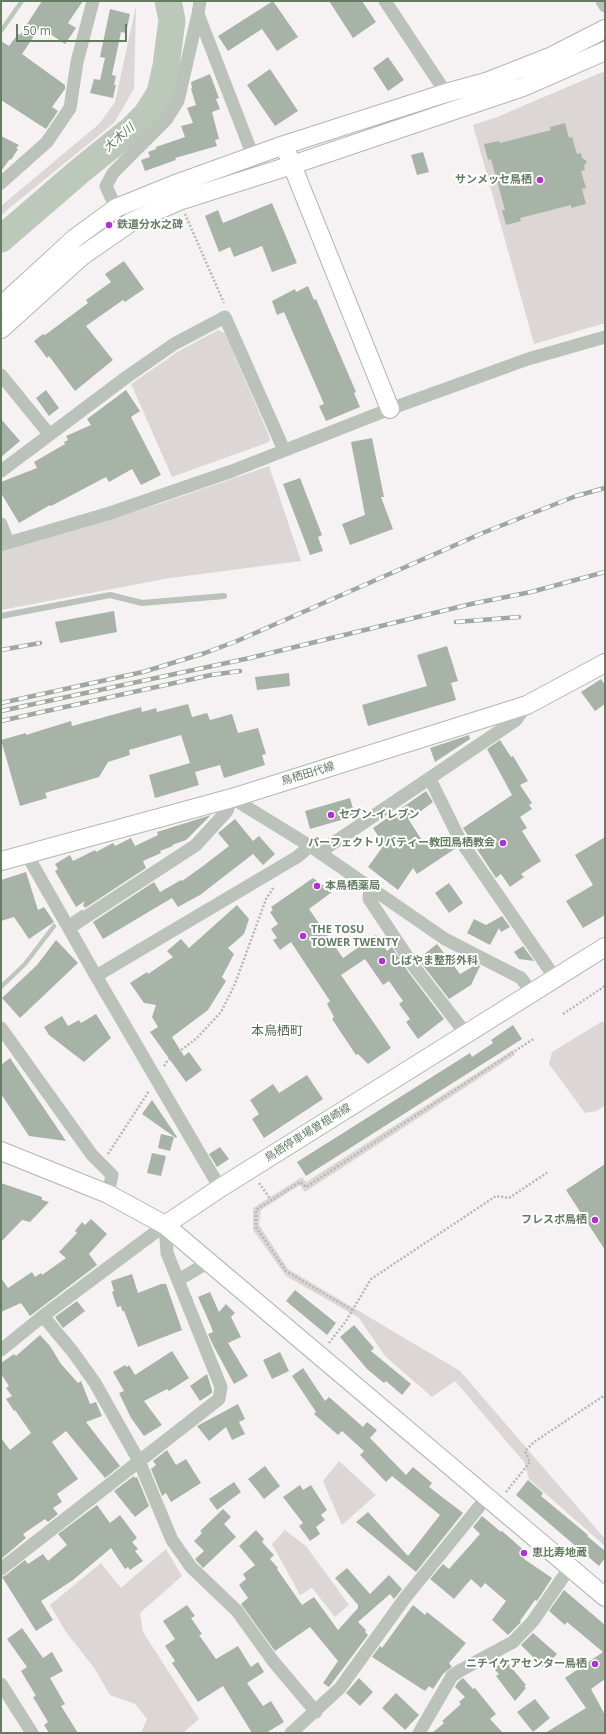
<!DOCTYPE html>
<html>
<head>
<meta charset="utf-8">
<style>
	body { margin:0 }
	#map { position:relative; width:606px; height:1734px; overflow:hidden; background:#f6f2f4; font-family:"Open Sans",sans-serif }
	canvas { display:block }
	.frame { position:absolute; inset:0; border:2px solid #637c62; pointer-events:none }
	.scale { position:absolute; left:16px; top:24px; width:111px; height:18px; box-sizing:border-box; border:2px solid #637c62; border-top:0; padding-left:5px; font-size:12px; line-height:14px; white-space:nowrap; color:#637c62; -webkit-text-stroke:3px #fff; paint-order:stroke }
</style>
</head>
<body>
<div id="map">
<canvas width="606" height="1734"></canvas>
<div class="frame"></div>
<div class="scale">50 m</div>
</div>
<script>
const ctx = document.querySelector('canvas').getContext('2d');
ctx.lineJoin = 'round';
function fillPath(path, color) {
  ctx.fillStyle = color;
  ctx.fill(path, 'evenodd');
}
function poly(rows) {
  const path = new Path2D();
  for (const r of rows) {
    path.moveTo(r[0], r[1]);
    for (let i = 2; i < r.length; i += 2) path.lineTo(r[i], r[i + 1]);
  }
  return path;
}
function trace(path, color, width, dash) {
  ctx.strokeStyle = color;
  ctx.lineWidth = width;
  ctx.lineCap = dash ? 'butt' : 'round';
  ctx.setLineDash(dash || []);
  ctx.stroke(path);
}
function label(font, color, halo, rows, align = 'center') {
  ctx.font = font + ' "Open Sans","Noto Sans JP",sans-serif';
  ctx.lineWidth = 4;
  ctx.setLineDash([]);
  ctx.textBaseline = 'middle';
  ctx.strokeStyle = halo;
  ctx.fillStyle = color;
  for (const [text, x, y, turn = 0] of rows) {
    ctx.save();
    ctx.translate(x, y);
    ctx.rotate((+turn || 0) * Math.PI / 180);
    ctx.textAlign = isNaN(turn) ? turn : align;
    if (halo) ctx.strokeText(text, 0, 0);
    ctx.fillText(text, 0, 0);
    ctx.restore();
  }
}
const green = poly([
	[136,6,134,89,114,123,1,215,1,206,99,124,115,102],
	[605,71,605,323,534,344,473,125,497,117],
	[218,330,225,333,270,438,269,442,172,477,131,384,179,351],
	[269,466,301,561,170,578,1,610,1,552,162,503],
	[601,1022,605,1022,605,1105,597,1111,585,1113,549,1064,552,1052],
	[513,1050,515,1055,305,1192,300,1185,261,1210,259,1225,288,1269,460,1371,605,1539,605,1546,529,1479,524,1462,455,1381,432,1397,385,1356,359,1318,286,1276,253,1230,253,1208,302,1177,306,1182],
	[339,1461,376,1495,342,1525,323,1481],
	[285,1530,306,1546,349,1605,335,1617,312,1588,300,1595,272,1544],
	[166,1549,182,1576,140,1613,143,1632,199,1719,183,1733,141,1733,147,1719,135,1704,110,1695,95,1669,66,1632,50,1605,101,1563,121,1588]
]);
const stream = poly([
	[1,31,22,1],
	[73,918,82,912],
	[1,987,25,964,54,926]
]);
const river = poly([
	[1,239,81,170,132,129,146,115,160,93,166,66,172,20,168,1]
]);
const building = poly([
	[42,1,83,1,68,23,76,28,65,44,40,27,22,54,65,85,65,89,52,107,58,111,46,129,1,100,1,41,9,46,18,34,20,35],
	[273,1,298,37,277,51,262,29,228,51,218,36],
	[329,1,362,1,376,22,353,38],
	[110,9,130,14,126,33,121,32,112,75,116,76,114,85,116,85,113,98,90,93,94,79,100,80,105,58,100,57],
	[388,57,404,80,388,91,373,68],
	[270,69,298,111,275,126,247,85],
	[210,74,219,98,216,99,220,109,212,112,219,139,215,140,217,146,175,158,176,160,145,171,141,160,150,157,148,152,156,149,156,147,185,137,181,126,193,123,187,108,196,105,191,89,192,88,191,82],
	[565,123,569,138,572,137,577,154,581,153,582,158,587,161,584,166,585,170,581,171,586,188,582,189,586,204,571,208,571,205,520,218,521,221,506,225,502,210,505,210,491,159,488,160,484,144,499,141,500,143,551,130,550,127],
	[1,136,19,145,16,148,18,149,11,160,10,159,1,171],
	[423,152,429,172,417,175,411,155],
	[272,203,297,263,272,272,262,246,234,257,230,247,219,252,205,216,218,210,223,223],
	[124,261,144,289,125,302,123,300,86,326,113,360,75,391,49,356,47,358,34,341,43,334,45,335,88,303,86,300,111,282,105,274],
	[308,286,314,300,316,299,356,392,354,393,360,407,326,421,319,406,324,404,284,312,277,315,272,301,295,289,296,292],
	[46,390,59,408,49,416,36,398],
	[126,390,140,411,131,417,161,475,141,485,132,469,109,482,106,477,51,506,50,505,19,523,1,493,1,482,37,468,34,462,65,444,64,442,68,440,66,436,91,425,87,419],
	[1,419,20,441,1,457],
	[372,438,384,497,381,497,393,529,350,545,342,524,365,515,351,442],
	[300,478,322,535,318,537,323,551,310,555,283,484],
	[114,611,117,632,60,643,55,622],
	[447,646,458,681,451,683,456,700,368,726,362,705,427,686,417,655],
	[289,673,290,686,257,690,255,677],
	[601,679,605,685,605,704,595,711,581,692],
	[188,704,192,717,207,713,210,720,232,714,238,733,258,728,266,754,262,755,265,765,224,778,220,765,195,772,199,785,155,798,149,775,190,763,181,735,129,750,130,755,108,762,99,777,45,793,47,798,20,806,1,740,26,733,26,735,71,721,72,726,141,707,142,712,156,708,157,712],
	[469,735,470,739,435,762,430,748],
	[500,740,511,757,513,756,528,781,520,785,532,803,529,805,532,809,520,817,527,828,522,831,541,861,521,874,524,877,510,887,501,874,496,878,463,828,512,795,487,749],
	[426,791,433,802,409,820,425,845,440,835,444,840,449,836,456,848,417,874,413,868,398,890,368,867,384,845,373,828],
	[350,798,355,816,310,829,305,811],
	[211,815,186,840,172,845,173,846,160,851,161,853,143,861,146,868,85,908,83,905,85,901,76,907,55,871,58,869,55,864,70,855,73,861,95,850,96,852,113,843,115,846,131,838,135,846,158,835,157,832],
	[235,819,253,841,259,836,275,854,263,865,253,854,200,895,178,907,172,898,103,939,93,922,154,882,160,892,181,880,182,881,203,866,229,846,218,833],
	[605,837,605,915,583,928,566,901,593,885,575,855],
	[26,872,38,910,44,907,54,922,29,939,14,917,1,921,1,880],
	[313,878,332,892,309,909,343,958,376,935,387,951,392,947,409,973,444,1019,418,1039,406,1022,410,1019,399,1004,403,1001,389,981,383,985,365,959,341,975,391,1048,368,1064,358,1054,356,1055,332,1019,334,1017,327,1004,330,1001,291,942,280,950,273,940,277,938,271,929,278,924,270,912,273,910,271,907],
	[449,883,463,903,449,913,435,893],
	[237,905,249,919,244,934,228,948,234,954,222,977,226,981,208,1010,172,1037,184,1056,189,1052,202,1070,186,1082,150,1032,158,1027,152,1017,156,1005,144,1003,130,983,147,972,148,974,173,957,167,951,181,939,189,948],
	[502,916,510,927,501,932,499,928,490,945,467,933,474,919,486,925],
	[56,940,78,963,20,1018,2,998,37,965],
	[437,944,460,974,477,964,480,966,471,985,449,999,418,959],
	[523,946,534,961,519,959,514,952],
	[96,1014,111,1038,84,1062,49,1035,44,1027,62,1016,68,1026,79,1020,81,1023],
	[513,1025,522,1039,306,1176,297,1162,470,1053,472,1057,493,1043,491,1040],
	[10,1058,66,1141,29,1136,1,1094,1,1065],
	[307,1075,323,1099,264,1138,252,1119,259,1114,250,1100,273,1084,279,1093],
	[152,1100,177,1137,176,1138,142,1114],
	[161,1134,174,1137,170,1151,158,1148],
	[220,1147,229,1159,217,1167,209,1154],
	[152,1153,166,1156,161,1176,147,1173],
	[605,1164,605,1250,566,1190],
	[1,1183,42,1197,42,1200,49,1202,30,1222,22,1220,1,1242],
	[91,1219,107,1234,89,1254,97,1265,30,1316,21,1303,1,1312,1,1278,8,1288,32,1272,35,1277,41,1273,42,1275,66,1258,59,1252,77,1233,75,1231,82,1222,85,1225],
	[132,1274,138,1293,161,1284,166,1284,182,1330,138,1347,124,1311,122,1311,121,1306,117,1307,112,1292,114,1291,111,1281],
	[295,1290,336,1323,327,1335,286,1301],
	[210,1292,219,1312,226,1304,235,1313,231,1317,241,1337,228,1343,248,1376,234,1384,213,1345,208,1334,213,1332,211,1326,198,1297],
	[77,1301,85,1311,63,1328,55,1317],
	[354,1325,374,1348,371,1351,411,1384,402,1395,386,1381,384,1383,367,1369,340,1337],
	[40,1335,50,1346,61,1364,78,1383,81,1381,90,1404,96,1402,102,1416,86,1422,120,1466,105,1478,66,1431,52,1442,78,1479,57,1494,62,1502,53,1508,58,1514,48,1522,45,1519,23,1534,26,1538,1,1559,1,1438,10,1450,31,1433,15,1410,14,1411,6,1399,12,1396,6,1388,9,1386,1,1374,1,1363,14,1354,16,1356],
	[172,1351,189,1378,169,1391,167,1389,144,1401,162,1425,144,1436,131,1418,119,1393,124,1391,113,1372,125,1365,127,1367,129,1365,135,1375],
	[280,1352,289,1371,272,1379,263,1360],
	[303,1368,325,1401,329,1397,363,1427,367,1422,377,1430,370,1438,406,1475,413,1467,432,1483,429,1487,463,1513,416,1572,356,1522,368,1512,408,1556,440,1515,392,1476,386,1482,360,1455,364,1451,342,1431,338,1435,314,1414,316,1412,292,1376],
	[207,1374,212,1390,212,1393,200,1401,190,1386],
	[238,1404,245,1419,239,1422,245,1434,232,1440,226,1427,209,1441,197,1426],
	[167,1450,176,1465,186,1459,201,1483,171,1502,166,1493,162,1496,151,1469,156,1465,153,1461],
	[265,1466,280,1486,264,1499,248,1479],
	[134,1476,135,1478,137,1477,149,1506,135,1517,114,1491],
	[528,1480,543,1493,541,1496,588,1535,587,1536,605,1551,605,1558,599,1566,516,1495],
	[234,1482,241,1492,217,1510,209,1499],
	[300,1485,303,1490,311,1485,327,1510,321,1515,325,1520,316,1527,320,1534,310,1541,299,1526,303,1523,283,1497],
	[97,1505,110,1523,120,1515,137,1538,132,1542,138,1549,135,1551,143,1561,130,1570,128,1567,125,1569,111,1548,73,1580,41,1601,53,1620,36,1631,2,1577,6,1575,25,1560,28,1564,43,1554,48,1561,67,1545,58,1534],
	[223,1509,231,1517,224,1524,236,1537,203,1568,195,1559,204,1551,194,1541,202,1533,200,1531],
	[482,1516,501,1532,502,1531,527,1553,524,1559,552,1578,537,1601,535,1600,520,1621,521,1622,508,1635,492,1620,506,1601,485,1583,481,1588,471,1579,454,1599,430,1579,443,1564,449,1569,480,1534,473,1527],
	[256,1530,264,1539,262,1542,274,1555,270,1559,278,1568,277,1569,302,1605,314,1597,338,1630,358,1608,358,1605,335,1578,347,1568,370,1594,389,1575,402,1589,394,1599,390,1594,358,1622,366,1630,365,1632,368,1635,329,1687,323,1683,338,1661,310,1627,275,1651,241,1604,248,1598,239,1585,246,1579,243,1574,255,1565,239,1546],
	[564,1590,605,1625,605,1679,591,1689,605,1715,605,1733,545,1733,586,1708,565,1678,603,1652,567,1622,565,1625,549,1611],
	[187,1605,195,1616,191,1618,202,1634,199,1635,216,1659,238,1646,251,1667,258,1662,264,1672,247,1683,263,1706,271,1701,284,1722,266,1733,252,1733,223,1686,198,1702,172,1663,175,1661,165,1646,175,1639,163,1621],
	[413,1605,425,1615,427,1612,466,1643,449,1663,452,1667,443,1674,433,1689,429,1686,425,1691,372,1657,380,1646,382,1648],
	[22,1628,43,1658,52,1652,63,1671,50,1678,65,1704,61,1706,78,1733,49,1733,44,1725,48,1722,33,1697,36,1696,21,1671,27,1667,7,1639],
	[533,1633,557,1654,544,1668,521,1645],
	[505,1660,526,1685,524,1686,526,1688,515,1701,496,1676,499,1674,494,1669],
	[359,1678,373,1692,360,1706,346,1693],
	[463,1678,473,1689,475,1688,496,1714,490,1719,503,1733,432,1733,444,1723,442,1721,461,1704,459,1702,465,1697,455,1687,458,1682],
	[396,1693,419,1715,405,1730,382,1708],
	[535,1699,550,1718,533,1732,517,1712]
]);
const path = poly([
	[185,214,224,303],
	[563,1014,605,986],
	[164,1066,168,1060,197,1038,221,1012,235,984,266,899,274,887],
	[108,1154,149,1091],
	[259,1183,271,1200],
	[352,1310,286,1271,256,1227,256,1210,300,1182,306,1187,535,1038],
	[329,1343,346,1321,371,1279,496,1196,509,1198,548,1172],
	[506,1492,530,1462,525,1451,534,1442,605,1395]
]);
const lane = poly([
	[1,616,110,595,142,603,224,596]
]);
const street = poly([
	[385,1,446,93],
	[602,1,605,6],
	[198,14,253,156],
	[1,183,47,142,70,108,77,62,93,1],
	[116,208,106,186,113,173,166,120,178,101,198,14,200,1],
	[1,375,49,434],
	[1,471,128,376,174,344,225,317,284,450],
	[1,524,8,543],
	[1,545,110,513,232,471,390,409,528,359,605,337],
	[430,779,460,840,555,978],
	[26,853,96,976,220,1188],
	[321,854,329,846,516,720,527,705],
	[370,887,369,899,415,968,466,1034],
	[69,928,196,845,227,811,232,798,310,846,445,939,521,978,532,993],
	[96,976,297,857,310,846],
	[1,1028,92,1155,112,1175,108,1194],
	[178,1280,209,1262],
	[43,1316,73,1352,95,1383,139,1461,172,1540,191,1567,237,1611,273,1661,316,1712],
	[1,1350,43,1316,165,1225,167,1253,221,1387,219,1399,1,1569],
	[1,1684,32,1733],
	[291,1733,340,1688,405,1598,487,1497],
	[419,1733,452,1676,461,1670,513,1642,533,1621,570,1567]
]);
const secondary = poly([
	[288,155,390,409],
	[1,306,75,238,116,208,173,185,284,145,446,93,486,82,552,56,605,29],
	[1,329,82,256,131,222,179,201,292,165,523,87,605,51],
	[1,861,232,798,527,705,605,663],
	[1,1151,108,1194,165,1225,605,1597],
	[165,1225,220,1188,605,947]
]);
const rail = poly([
	[456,622,519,617],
	[1,650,40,643],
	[1,703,143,672,205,653,237,641,485,532,576,496,605,488],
	[1,711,250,658,471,604,531,592,605,572],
	[1,721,211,675,240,671]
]);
const markers = [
	[540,180,4,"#b22fd9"],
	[109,225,4,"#b22fd9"],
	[331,815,4,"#b22fd9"],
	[503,843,4,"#b22fd9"],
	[317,886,4,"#b22fd9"],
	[303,936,4,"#b22fd9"],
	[382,961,4,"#b22fd9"],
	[595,1220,4,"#b22fd9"],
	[524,1553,4,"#b22fd9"],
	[595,1664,4,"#b22fd9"]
];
const poiNames = [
	["サンメッセ鳥栖",532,180,"right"],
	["鉄道分水之碑",117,225],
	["セブン-イレブン",339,815],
	["パーフェクトリバティー教団鳥栖教会",495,843,"right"],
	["本鳥栖薬局",325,886],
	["THE TOSU",311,930],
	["TOWER TWENTY",311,943],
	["しばやま整形外科",390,961],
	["フレスポ鳥栖",587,1220,"right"],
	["恵比寿地蔵",532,1553],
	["ニチイケアセンター鳥栖",587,1664,"right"]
];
const streetNames = [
	["鳥栖田代線",308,774,-17],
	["鳥栖停車場曽根崎線",308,1133,-32]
];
const waterNames = [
	["大木川",119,138,-41]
];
const quarterNames = [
	["本鳥栖町",277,1031]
];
fillPath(green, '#dcd6d4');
trace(stream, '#bcc8b9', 4.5);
trace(river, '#bcc8b9', 27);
fillPath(building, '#a7b3a6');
trace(secondary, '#afb9af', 20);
trace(path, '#b3b9b3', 2.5, [2, 2]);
trace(lane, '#bac2ba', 6);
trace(street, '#bac2ba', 13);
trace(secondary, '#fff', 18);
trace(rail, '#9da99c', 4.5);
trace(rail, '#fff', 3, [9]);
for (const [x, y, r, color] of markers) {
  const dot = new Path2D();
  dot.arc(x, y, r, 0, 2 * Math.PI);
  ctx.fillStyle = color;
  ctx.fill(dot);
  trace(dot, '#fff', 1.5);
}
label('bold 11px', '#637c62', '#fff', poiNames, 'left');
label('11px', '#637c62', '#fff', streetNames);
label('italic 12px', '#62785d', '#fff', waterNames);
label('13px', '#546754', '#fff', quarterNames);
</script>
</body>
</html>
